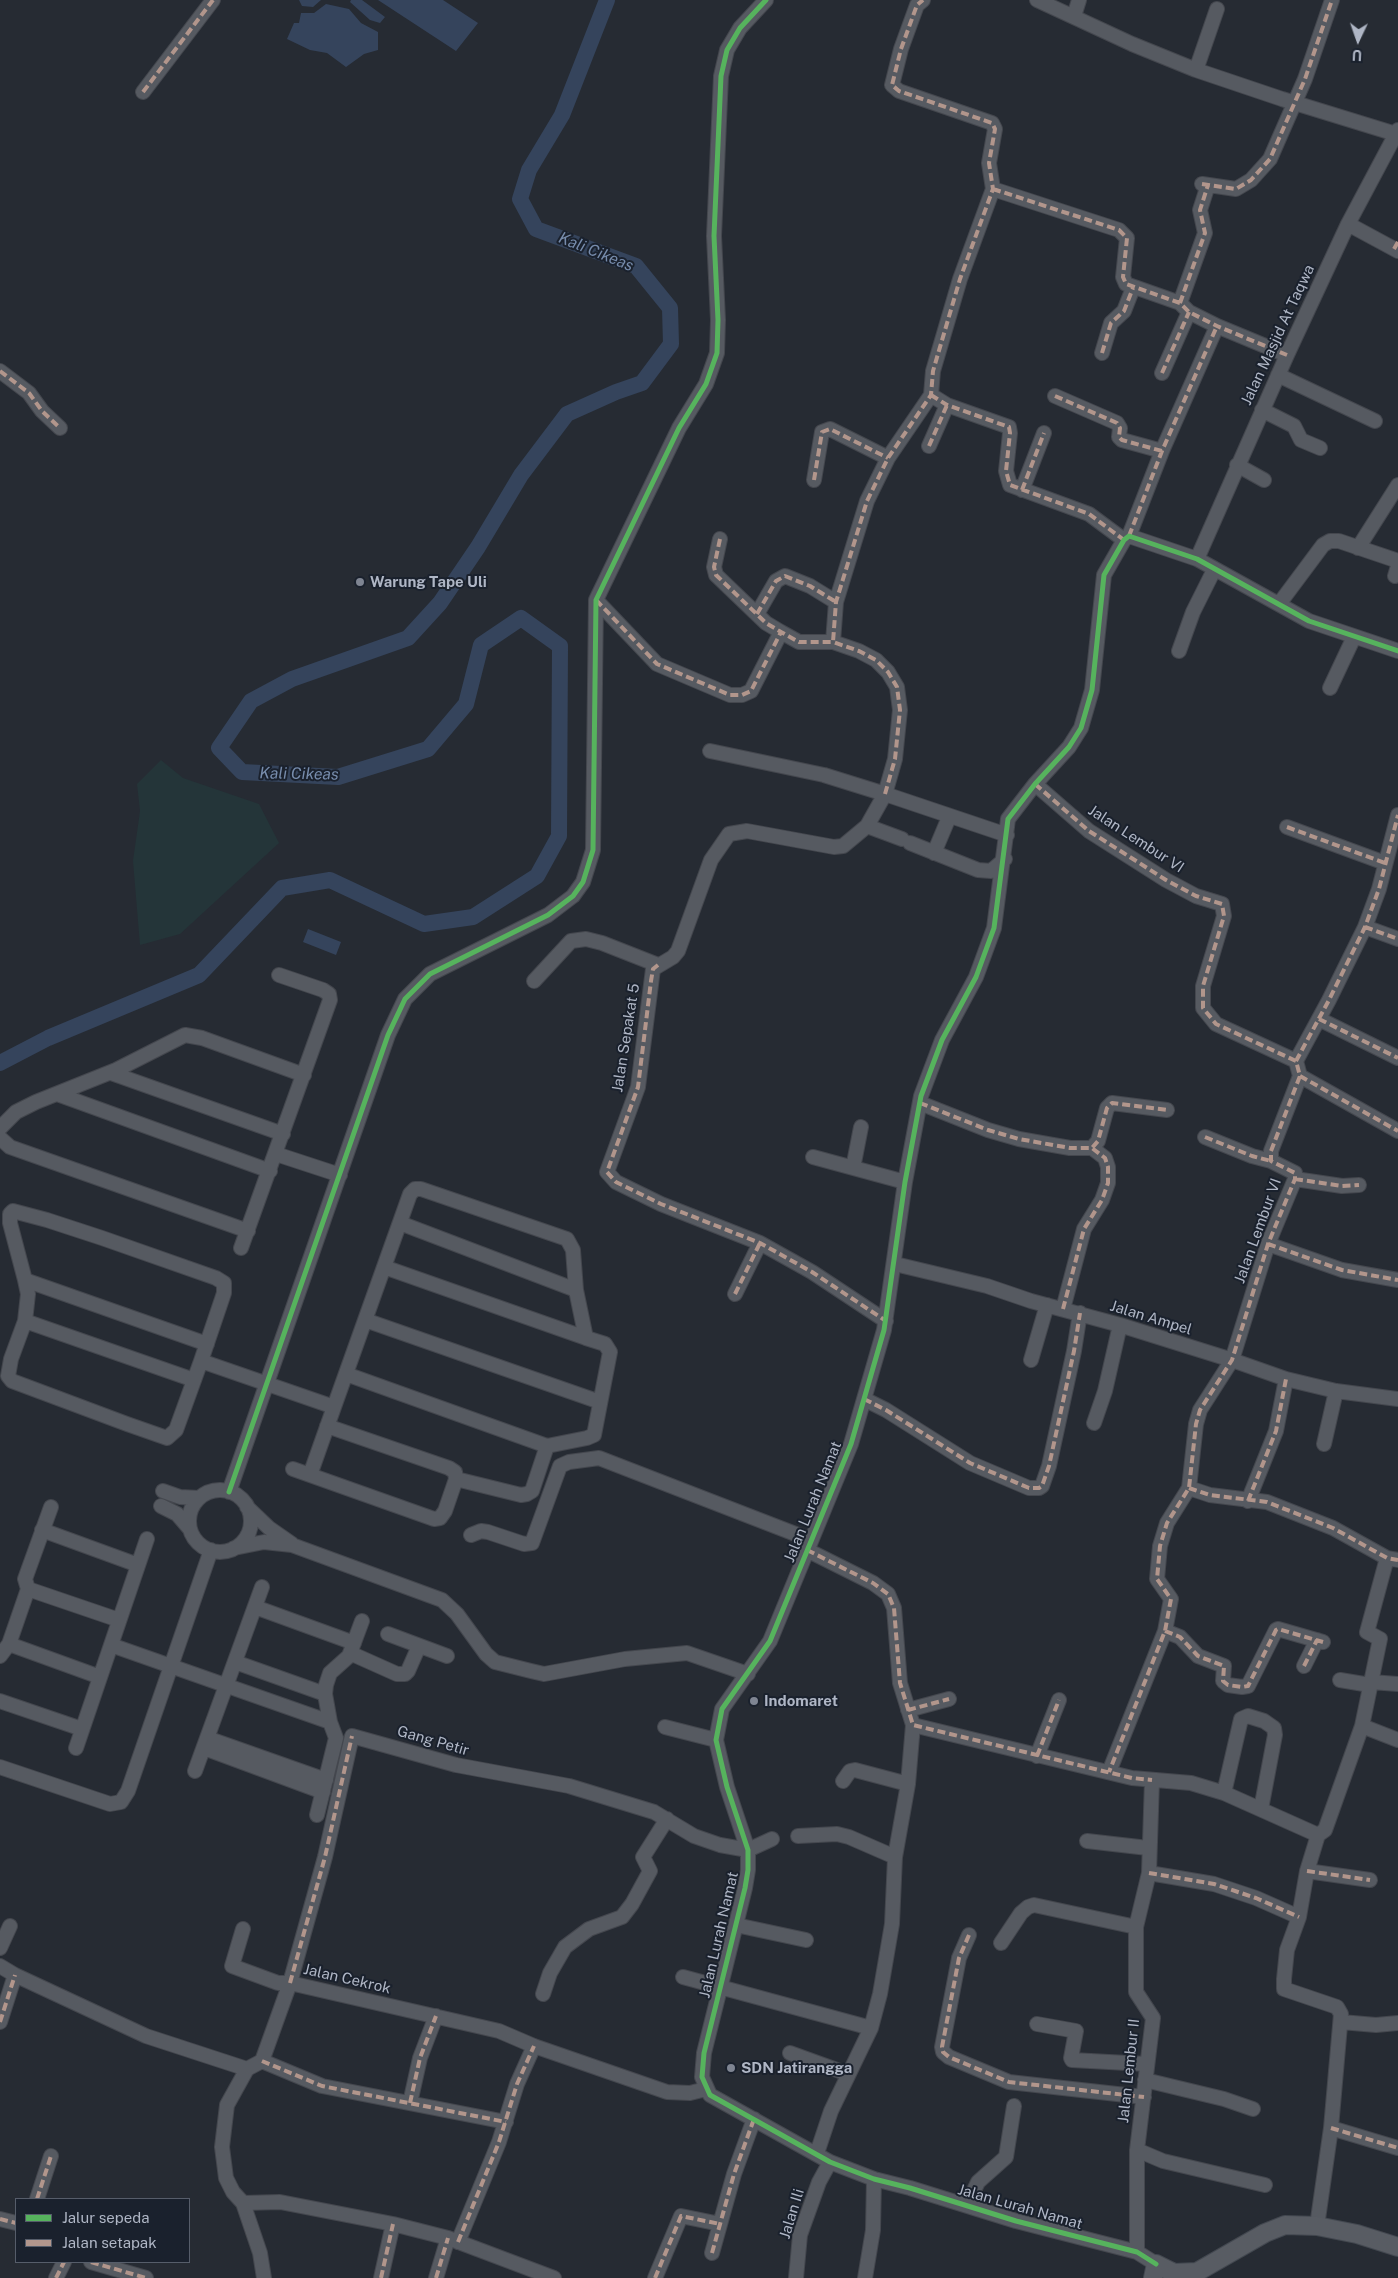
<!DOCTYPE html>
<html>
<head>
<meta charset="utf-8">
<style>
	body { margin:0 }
	#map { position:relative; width:1398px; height:2278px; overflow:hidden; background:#262b33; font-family:"Public Sans",sans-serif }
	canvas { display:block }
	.legend { position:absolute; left:15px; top:2198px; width:175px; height:65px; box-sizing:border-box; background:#1a212d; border:1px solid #565d6a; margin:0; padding:6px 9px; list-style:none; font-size:15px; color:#afb6c5 }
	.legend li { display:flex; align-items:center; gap:10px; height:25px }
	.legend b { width:25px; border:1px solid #565d6a }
	.north { position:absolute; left:1333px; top:15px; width:50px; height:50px; -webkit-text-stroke:4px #1a212d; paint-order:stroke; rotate:183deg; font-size:14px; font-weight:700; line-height:20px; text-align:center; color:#afb6c5 }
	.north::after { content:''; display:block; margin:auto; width:18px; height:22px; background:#afb6c5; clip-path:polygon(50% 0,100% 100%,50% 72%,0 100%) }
</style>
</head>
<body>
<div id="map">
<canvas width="1398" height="2278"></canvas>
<ul class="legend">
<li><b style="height:6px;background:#56b35d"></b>Jalur sepeda</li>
<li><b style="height:6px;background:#b2968c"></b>Jalan setapak</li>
</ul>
<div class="north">U</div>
</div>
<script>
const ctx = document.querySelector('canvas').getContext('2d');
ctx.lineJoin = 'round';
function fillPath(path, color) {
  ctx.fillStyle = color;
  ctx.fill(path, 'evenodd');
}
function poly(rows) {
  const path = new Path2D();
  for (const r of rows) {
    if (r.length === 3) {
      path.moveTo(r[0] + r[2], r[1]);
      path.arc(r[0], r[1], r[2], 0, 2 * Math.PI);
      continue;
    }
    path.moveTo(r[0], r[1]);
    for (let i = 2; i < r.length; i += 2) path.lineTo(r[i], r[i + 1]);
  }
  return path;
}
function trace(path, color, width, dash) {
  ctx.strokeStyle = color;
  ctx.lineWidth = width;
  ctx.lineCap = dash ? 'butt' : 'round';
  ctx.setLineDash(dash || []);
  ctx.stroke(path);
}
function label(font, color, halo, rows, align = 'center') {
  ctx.font = font + ' "Public Sans",sans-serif';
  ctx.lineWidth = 4;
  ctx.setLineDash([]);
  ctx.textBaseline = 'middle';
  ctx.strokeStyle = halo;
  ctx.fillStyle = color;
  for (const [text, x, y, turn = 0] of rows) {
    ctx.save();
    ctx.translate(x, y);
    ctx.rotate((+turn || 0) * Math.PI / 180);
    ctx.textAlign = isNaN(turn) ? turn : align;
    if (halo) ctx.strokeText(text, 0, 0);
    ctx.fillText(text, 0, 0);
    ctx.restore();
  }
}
const green = poly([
	[161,760,183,778,259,804,279,843,180,934,140,945,133,861,140,811,137,784]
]);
const water = poly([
	[299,0,321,0,313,7,302,6],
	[351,0,362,0,385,17,380,23,370,20,350,2],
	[378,0,443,0,478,23,456,51],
	[326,4,349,9,361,23,378,32,378,50,364,54,346,67,327,53,310,50,287,39,294,23,299,23,301,13,314,13],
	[308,929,341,942,336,955,303,942]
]);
const river = poly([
	[0,1063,48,1038,199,975,282,888,330,880,424,924,473,917,537,876,559,836,560,646,521,618,481,645,466,704,428,749,338,777,242,772,219,748,251,701,292,679,408,638,440,603,478,547,521,475,567,414,616,392,642,383,671,344,670,308,636,266,536,229,520,199,529,170,562,115,607,0]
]);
const minor = poly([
	[1037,0,1132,44,1196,70,1282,99,1396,134],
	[1074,16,1079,0],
	[1196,70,1217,9],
	[143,92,213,0],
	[1202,184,1236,189,1251,180,1270,159,1305,79,1332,0],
	[993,189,1119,230,1127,238,1123,277,1126,284,1180,303,1189,312,1217,326,1287,355],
	[1348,224,1398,251],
	[1180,303,1205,233,1200,210,1208,185],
	[1102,353,1111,323,1124,311,1133,288],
	[0,371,29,393,42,411,60,428],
	[1162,373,1189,312],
	[1278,375,1375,421],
	[931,395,947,405,1009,427,1010,433,1006,471,1010,485,1089,514,1124,540],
	[1055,396,1117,423,1120,428,1119,437,1122,440,1162,451],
	[1262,410,1294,426,1301,440,1320,448],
	[929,446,947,405],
	[1237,465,1264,480],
	[814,480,822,432,830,429,888,458],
	[1022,490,1044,433],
	[1129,536,1162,451,1217,326],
	[720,539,714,567,716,575,766,623,781,632],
	[1358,548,1398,485],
	[1197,559,1287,355,1348,224,1398,130],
	[1395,576,1398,566],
	[596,600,657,664,730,695,742,695,751,691,781,632,799,642,833,642],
	[1279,604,1323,545,1330,541,1339,541,1398,561],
	[757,614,776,581,785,576,810,586,836,602],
	[1179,651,1193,612,1214,570],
	[1330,688,1354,637],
	[710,751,824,775,885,794,895,759,900,710,897,687,888,672,876,660,859,651,833,642,836,602,867,501,888,458,931,395,933,371,960,279,993,189,989,163,995,129,992,123,899,91,892,85,901,49,917,5,923,0],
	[1035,784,1089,831,1166,880,1196,896,1222,904,1224,916,1203,986,1203,1008,1216,1024,1296,1061,1300,1076,1271,1151,1271,1161,1295,1173,1295,1179,1268,1244,1232,1360,1200,1410,1196,1424,1189,1488,1167,1523,1160,1546,1157,1579,1171,1599,1165,1631,1109,1772],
	[867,826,902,839],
	[1287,827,1385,863],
	[910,843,978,870,991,871,1005,859],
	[934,853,947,822],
	[1365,927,1398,939],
	[534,981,571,941,586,939,602,943,658,965],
	[1319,1019,1398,1058],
	[1296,1061,1329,1000,1365,927,1379,889,1398,815],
	[111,1073,283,1134],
	[1300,1076,1398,1131],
	[57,1094,270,1171],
	[920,1103,988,1130,1019,1139,1070,1148,1092,1148,1098,1141,1107,1108,1112,1103,1167,1110],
	[0,1128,16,1112,36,1102,116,1070,185,1035,202,1038,304,1075],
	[1205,1137,1252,1156,1271,1161],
	[0,1138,10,1147,248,1231],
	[276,1154,340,1175],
	[813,1157,905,1182],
	[853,1168,861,1127],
	[1295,1179,1342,1186,1359,1185],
	[400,1223,576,1290],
	[1268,1244,1342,1270,1398,1280],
	[241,1248,330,1000,329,994,323,990,279,975],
	[895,1264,987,1286,1031,1301,1120,1325,1232,1360,1286,1379,1336,1391,1398,1399],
	[384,1267,586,1338],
	[25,1280,10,1223,10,1214,13,1211,47,1220,102,1238,216,1278,224,1283,224,1293,201,1361,176,1430,167,1438,127,1424,12,1381,8,1376,11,1359,25,1321,28,1294,25,1280,207,1344],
	[735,1294,760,1243],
	[1063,1309,1084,1229,1102,1200,1108,1183,1108,1167,1105,1158,1092,1148],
	[365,1320,600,1402],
	[25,1321,194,1380],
	[886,1321,812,1272,760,1243,661,1204,616,1182,607,1172,638,1087,653,969,673,957,678,951,711,860,729,834,747,831,834,847,843,846,867,826,885,794,1007,835],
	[1031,1360,1047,1305],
	[201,1361,334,1407],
	[864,1399,886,1410,970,1463,1029,1488,1039,1488,1042,1486,1049,1466,1074,1351,1080,1313],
	[1094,1423,1105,1391,1120,1325],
	[1324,1444,1336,1391],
	[293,1469,434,1519,440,1518,445,1511,456,1479,455,1472,449,1468,327,1426],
	[310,1475,334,1407,410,1194,415,1189,421,1189,567,1239,573,1250,576,1290,586,1338,605,1344,610,1352,594,1435,587,1438,547,1446,346,1374],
	[456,1479,521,1495,527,1494,532,1491,547,1446],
	[1189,1488,1210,1495,1267,1502,1333,1528,1387,1558,1398,1560],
	[220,1521,31],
	[163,1491,180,1497,199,1498],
	[229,1492,388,1035,405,999,430,974,548,915,573,896,583,882,593,850,596,600,679,428,706,384,717,353,718,320,714,236,721,76,727,50,740,28,766,0],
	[1248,1501,1276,1431,1286,1379],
	[161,1506,177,1514,189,1528],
	[247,1507,269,1528,292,1544],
	[42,1530,138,1565],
	[471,1535,481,1531,488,1532,524,1544,532,1543,560,1466,569,1462,599,1458,811,1540],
	[234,1548,264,1542,292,1545,442,1600,457,1614,486,1654,495,1662,531,1671,544,1674,625,1659,687,1653,748,1674],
	[807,1550,873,1583,888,1594,894,1608,900,1683,913,1725,1132,1778,1191,1783,1224,1793,1318,1835],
	[28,1589,119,1620],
	[255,1607,354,1643],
	[1165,1631,1180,1637,1198,1656,1224,1666,1223,1681,1228,1685,1242,1687,1248,1686,1276,1630,1278,1629,1323,1642],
	[388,1634,447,1656],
	[9,1644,100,1677],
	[111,1645,330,1722],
	[350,1653,397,1674,405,1674,408,1671,419,1646],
	[0,1656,9,1644,28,1589,25,1579,51,1507],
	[235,1662,325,1694],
	[1304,1666,1317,1640],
	[1340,1680,1370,1685],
	[1371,1682,1398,1684],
	[0,1701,82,1729],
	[908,1710,949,1699],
	[1362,1726,1398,1740],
	[665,1727,716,1740],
	[207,1738,326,1780],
	[76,1748,147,1539],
	[204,1748,323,1792],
	[1037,1756,1059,1700],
	[0,1767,110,1804,121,1802,128,1791,211,1550],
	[195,1771,262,1587],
	[843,1781,850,1771,855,1770,908,1784],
	[1224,1793,1241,1719,1248,1716,1264,1721,1274,1728,1275,1735,1261,1809],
	[317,1815,336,1738,330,1722,325,1694,326,1685,330,1673,349,1656,362,1621],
	[798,1836,837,1834,849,1837,895,1857],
	[1087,1841,1148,1848],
	[1307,1871,1370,1880],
	[1149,1873,1214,1884,1256,1898,1299,1917],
	[736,1925,806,1940],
	[243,1929,232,1966,278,1983,290,1983,325,1857,352,1736,456,1765,569,1786,654,1812,694,1836,720,1845,748,1850,772,1839],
	[969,1935,959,1958,942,2047,943,2052,949,2057,1009,2082,1144,2097],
	[1001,1943,1021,1913,1028,1907,1034,1905,1136,1927],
	[0,1948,10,1926],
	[0,1966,15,1975,146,2036,247,2069],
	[683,1977,871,2028],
	[543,1994,550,1973,565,1947,589,1929,622,1917,632,1904,650,1871,643,1857,667,1819],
	[0,2022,15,1975],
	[1341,2022,1376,2025,1398,2023],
	[1037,2024,1076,2031,1071,2058,1072,2060,1146,2064],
	[790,2053,848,2074],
	[262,2061,322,2086,506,2122],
	[1145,2080,1224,2099,1253,2109],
	[410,2103,420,2058,436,2016],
	[1331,2128,1398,2148],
	[1137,2150,1163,2161,1265,2185],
	[817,2153,831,2111,871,2028,880,1994,892,1924,895,1857,908,1784,913,1725],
	[37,2199,51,2156],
	[243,2203,280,2202,393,2224,448,2238,554,2278],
	[967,2205,978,2182,1006,2157,1014,2106],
	[0,2219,16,2223],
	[1317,2226,1331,2128,1341,2014,1337,2007,1284,1989,1284,1979,1287,1950,1299,1917,1307,1871,1318,1835,1325,1830,1362,1726,1380,1639,1367,1632,1387,1558],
	[458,2242,499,2142,517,2084,534,2046],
	[1137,2252,1137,2150,1153,2018,1136,1992,1136,1927,1149,1873,1152,1780],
	[712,2253,734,2174,754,2119],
	[91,2262,146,2278],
	[1156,2264,1137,2252,1016,2221,910,2188,874,2179,830,2162,710,2095,702,2077,704,2053,745,1888,748,1870,748,1850,727,1787,716,1740,722,1709,770,1641,851,1444,884,1330,905,1182,921,1096,942,1040,976,977,994,928,1008,819,1035,784,1069,747,1081,728,1092,690,1104,575,1124,540,1129,536,1197,559,1309,621,1398,651],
	[56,2278,64,2262],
	[264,2278,260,2253,243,2203,233,2192,226,2178,222,2147,227,2105,247,2069,262,2061,290,1983,499,2031,534,2046,667,2092,690,2093,706,2089],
	[381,2278,393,2224],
	[436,2278,448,2238],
	[655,2278,681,2216,720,2224],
	[796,2278,800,2235,819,2182,830,2162],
	[865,2278,873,2230,874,2179]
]);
const major = poly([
	[1153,2278,1156,2264,1174,2273,1197,2272,1265,2233,1285,2225,1317,2226,1357,2234,1398,2247]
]);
const quiet = poly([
	[143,92,213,0],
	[1202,184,1236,189,1251,180,1270,159,1305,79,1332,0],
	[993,189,1119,230,1127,238,1123,277,1126,284,1180,303,1189,312,1217,326,1287,355],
	[1394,249,1398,242],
	[1180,303,1205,233,1200,210,1208,185],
	[1102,353,1111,323,1124,311,1133,288],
	[0,371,29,393,42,411,60,428],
	[1162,373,1189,312],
	[931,395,947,405,1009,427,1010,433,1006,471,1010,485,1089,514,1124,540],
	[1055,396,1117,423,1120,428,1119,437,1122,440,1162,451],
	[929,446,947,405],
	[814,480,822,432,830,429,888,458],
	[1022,490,1044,433],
	[1129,536,1162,451,1217,326],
	[720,539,714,567,716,575,766,623,781,632],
	[596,600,657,664,730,695,742,695,751,691,781,632,799,642,833,642],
	[757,614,776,581,785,576,810,586,836,602],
	[1035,784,1089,831,1166,880,1196,896,1222,904,1224,916,1203,986,1203,1008,1216,1024,1296,1061,1300,1076,1271,1151,1271,1161,1295,1173,1295,1179,1268,1244,1232,1360,1200,1410,1196,1424,1189,1488,1167,1523,1160,1546,1157,1579,1171,1599,1165,1631,1109,1772],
	[885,794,895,759,900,710,897,687,888,672,876,660,859,651,833,642,836,602,867,501,888,458,931,395,933,371,960,279,993,189,989,163,995,129,992,123,899,91,892,85,901,49,917,5,923,0],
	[1287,827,1385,863],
	[1365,927,1398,939],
	[658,965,653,969,651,981,638,1087,607,1172,616,1182,661,1204,760,1243,812,1272,886,1321],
	[1319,1019,1398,1058],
	[1296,1061,1329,1000,1365,927,1379,889,1398,815],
	[1300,1076,1398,1131],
	[920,1103,988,1130,1019,1139,1070,1148,1092,1148,1098,1141,1107,1108,1112,1103,1167,1110],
	[1205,1137,1252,1156,1271,1161],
	[1295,1179,1342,1186,1359,1185],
	[1268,1244,1342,1270,1398,1280],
	[735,1294,760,1243],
	[1063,1309,1084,1229,1102,1200,1108,1183,1108,1167,1105,1158,1092,1148],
	[864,1399,886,1410,970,1463,1029,1488,1039,1488,1042,1486,1049,1466,1074,1351,1080,1313],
	[1189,1488,1210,1495,1267,1502,1333,1528,1387,1558,1398,1560],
	[1248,1501,1276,1431,1286,1379],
	[807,1550,873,1583,888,1594,894,1608,900,1683,913,1725,1132,1778,1152,1780],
	[1165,1631,1180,1637,1198,1656,1224,1666,1223,1681,1228,1685,1242,1687,1248,1686,1276,1630,1278,1629,1323,1642],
	[1304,1666,1317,1640],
	[908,1710,949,1699],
	[1037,1756,1059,1700],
	[1307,1871,1370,1880],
	[1149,1873,1214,1884,1256,1898,1299,1917],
	[969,1935,959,1958,942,2047,943,2052,949,2057,1009,2082,1144,2097],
	[290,1983,325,1857,352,1736],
	[0,2022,15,1975],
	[262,2061,322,2086,506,2122],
	[410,2103,420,2058,436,2016],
	[1331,2128,1398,2148],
	[37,2199,51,2156],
	[0,2219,16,2223],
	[458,2242,499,2142,517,2084,534,2046],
	[712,2253,734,2174,754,2119],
	[91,2262,146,2278],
	[56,2278,64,2262],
	[381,2278,393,2224],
	[436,2278,448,2238],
	[655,2278,681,2216,720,2224]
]);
const cycleway = poly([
	[229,1492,388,1035,405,999,430,974,548,915,573,896,583,882,593,850,596,600,679,428,706,384,717,353,718,320,714,236,721,76,727,50,740,28,766,0],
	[1156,2264,1137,2252,1016,2221,910,2188,874,2179,830,2162,710,2095,702,2077,704,2053,745,1888,748,1870,748,1850,727,1787,716,1740,722,1709,770,1641,851,1444,884,1330,905,1182,921,1096,942,1040,976,977,994,928,1008,819,1035,784,1069,747,1081,728,1092,690,1104,575,1124,540,1129,536,1197,559,1309,621,1398,651]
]);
const markers = [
	[360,582,5,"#7f8592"],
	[754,1701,5,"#7f8592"],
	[731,2068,5,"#7f8592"]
];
const streetNames = [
	["Jalan Masjid At Taqwa",1278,335,-65],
	["Jalan Lembur VI",1136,839,33],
	["Jalan Sepakat 5",626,1038,-81],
	["Jalan Lembur VI",1258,1231,-70],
	["Jalan Ampel",1151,1318,17],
	["Jalan Lurah Namat",813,1502,-68],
	["Gang Petir",433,1741,16],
	["Jalan Lurah Namat",719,1935,-77],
	["Jalan Cekrok",347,1979,13],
	["Jalan Lembur II",1129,2071,-84],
	["Jalan Lurah Namat",1020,2207,16],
	["Jalan Ili",792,2214,-73]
];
const poiNames = [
	["Warung Tape Uli",370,582],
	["Indomaret",764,1701],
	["SDN Jatirangga",741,2068]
];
const waterNames = [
	["Kali Cikeas",596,252,22],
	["Kali Cikeas",299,774,1]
];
fillPath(green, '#243539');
fillPath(water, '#35445c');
trace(river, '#35445c', 16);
trace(minor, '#44474e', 16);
trace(major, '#434850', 20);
trace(minor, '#565a61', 14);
trace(major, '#585c63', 18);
trace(quiet, '#b2968c', 4, [8, 4]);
trace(cycleway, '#56b35d', 5);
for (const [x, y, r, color] of markers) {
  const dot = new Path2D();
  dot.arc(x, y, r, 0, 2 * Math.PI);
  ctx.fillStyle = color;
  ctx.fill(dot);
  trace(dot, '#1a212d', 2);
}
label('15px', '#afb6c5', '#1a212d', streetNames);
label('bold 15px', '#afb6c5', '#1a212d', poiNames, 'left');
label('italic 16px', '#778cac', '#1a212d', waterNames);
</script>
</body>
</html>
